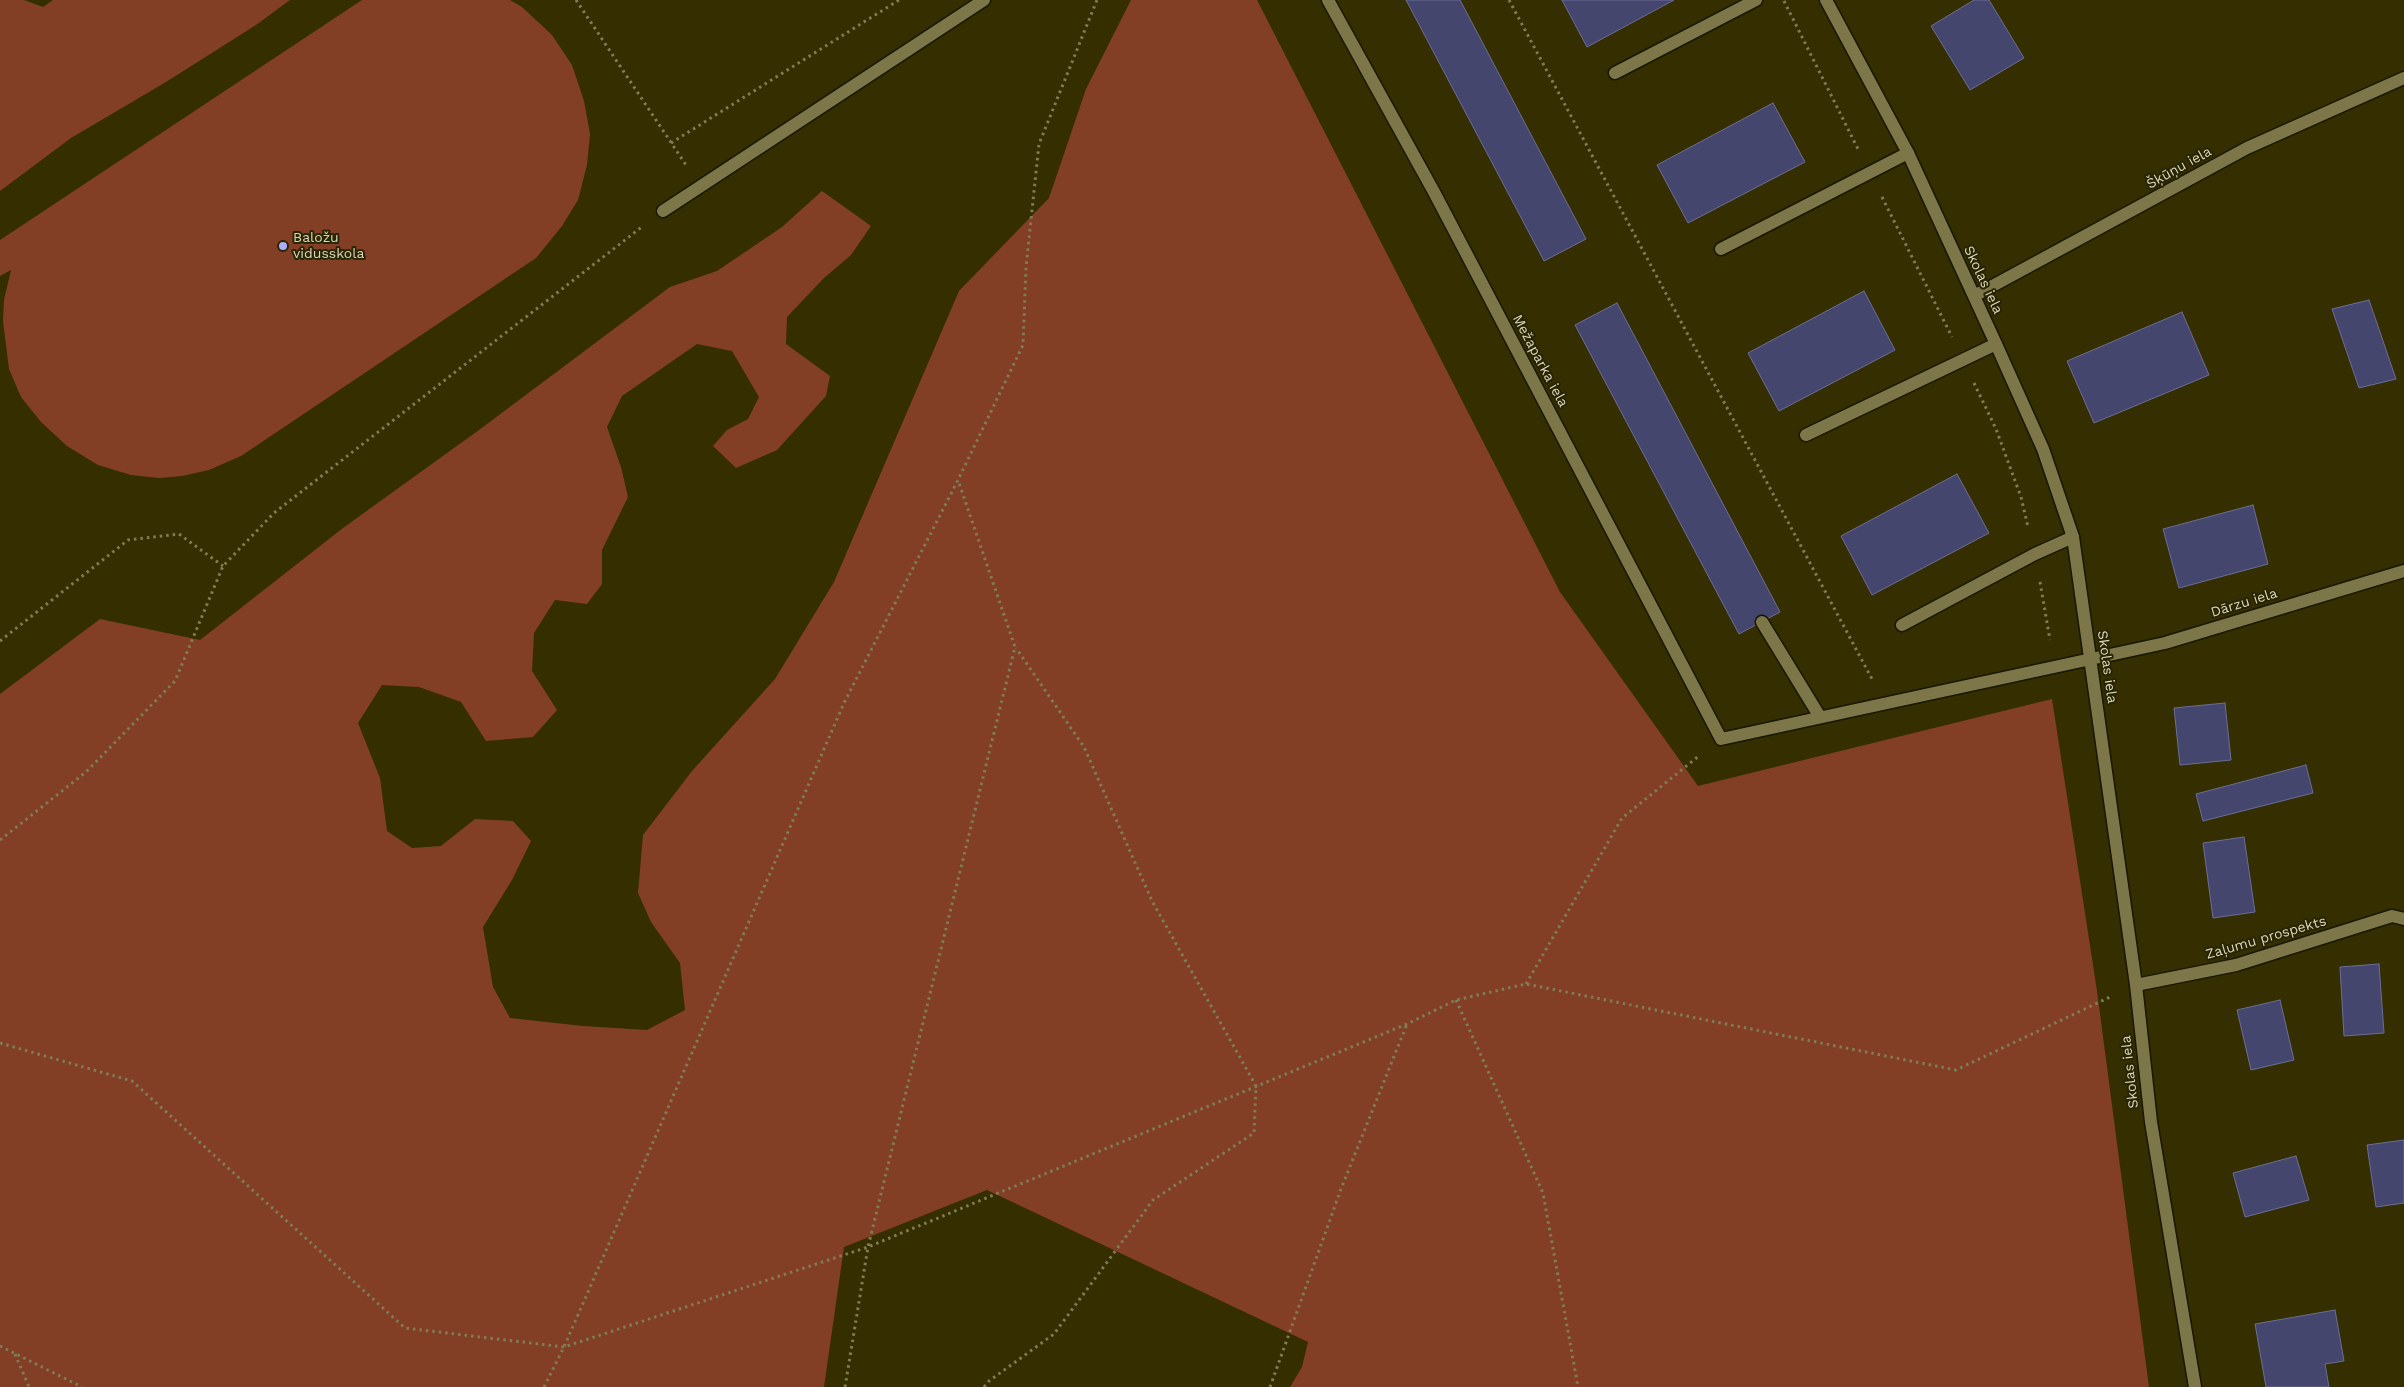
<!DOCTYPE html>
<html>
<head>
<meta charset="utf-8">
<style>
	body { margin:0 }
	canvas { display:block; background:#342e00 }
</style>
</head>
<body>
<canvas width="2404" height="1387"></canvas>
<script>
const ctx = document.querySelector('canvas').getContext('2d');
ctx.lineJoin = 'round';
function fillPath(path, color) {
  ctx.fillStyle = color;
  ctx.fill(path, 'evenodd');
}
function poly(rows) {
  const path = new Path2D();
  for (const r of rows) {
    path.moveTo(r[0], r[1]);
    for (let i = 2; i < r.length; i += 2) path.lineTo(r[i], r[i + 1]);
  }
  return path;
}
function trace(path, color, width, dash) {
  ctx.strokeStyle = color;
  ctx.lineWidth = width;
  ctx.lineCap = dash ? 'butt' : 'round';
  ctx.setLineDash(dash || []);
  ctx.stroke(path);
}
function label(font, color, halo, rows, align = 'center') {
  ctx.font = font + ' "Work Sans",sans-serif';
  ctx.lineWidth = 4;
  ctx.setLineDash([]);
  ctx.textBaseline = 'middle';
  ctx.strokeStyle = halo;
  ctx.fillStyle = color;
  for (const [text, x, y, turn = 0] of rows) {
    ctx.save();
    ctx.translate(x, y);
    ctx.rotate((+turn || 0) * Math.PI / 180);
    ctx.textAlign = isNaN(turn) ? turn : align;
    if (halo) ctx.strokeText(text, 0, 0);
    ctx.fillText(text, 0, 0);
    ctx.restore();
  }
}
const green = poly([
	[0,0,24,0,43,7,53,0,290,0,256,25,166,82,71,138,0,191],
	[362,0,510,0,522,7,552,35,572,65,584,101,590,134,587,165,578,200,562,226,536,258,241,456,209,470,182,476,159,478,131,475,98,465,67,446,41,422,21,397,9,369,3,321,4,300,11,270,0,276,0,240],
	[1131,0,1257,0,1560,592,1698,786,2052,699,2097,991,2149,1387,1290,1387,1302,1367,1308,1342,987,1190,844,1247,824,1387,0,1387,0,694,100,619,200,640,343,528,479,430,670,287,717,271,782,227,822,191,871,226,851,255,823,279,787,317,786,344,830,376,826,396,777,450,736,468,713,446,727,430,748,419,759,397,732,351,697,344,622,396,607,427,621,467,628,497,602,550,602,584,587,604,555,600,534,633,532,671,557,710,533,737,486,741,461,702,419,687,382,685,358,723,380,778,387,831,412,848,441,846,475,819,513,821,531,841,512,880,483,927,493,987,510,1018,583,1026,647,1030,685,1010,680,963,651,922,638,893,643,835,692,771,775,679,834,582,959,291,1049,198,1086,89]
]);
const building = poly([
	[1406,0,1460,0,1586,239,1544,261,1406,0],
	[1562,0,1674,0,1587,47,1562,0],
	[1974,0,1989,0,2024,58,1970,90,1931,26,1974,0],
	[1773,103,1805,162,1688,223,1657,165,1773,103],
	[1864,291,1895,350,1779,411,1748,353,1864,291],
	[2369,300,2396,379,2359,388,2332,309,2369,300],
	[1617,303,1780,612,1739,634,1575,325,1617,303],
	[2182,312,2209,375,2094,423,2067,361,2182,312],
	[1957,474,1989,533,1872,595,1841,536,1957,474],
	[2253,505,2268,564,2179,588,2163,529,2253,505],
	[2225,703,2231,760,2180,765,2174,708,2225,703],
	[2306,765,2313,793,2203,821,2196,794,2306,765],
	[2244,837,2255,912,2213,918,2203,843,2244,837],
	[2379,964,2384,1033,2344,1036,2340,967,2379,964],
	[2280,1000,2294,1060,2251,1070,2237,1010,2280,1000],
	[2404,1140,2404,1203,2376,1207,2367,1145,2404,1140],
	[2296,1156,2309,1200,2245,1217,2233,1173,2296,1156],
	[2335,1310,2344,1361,2325,1364,2329,1387,2266,1387,2255,1324,2335,1310]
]);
const path = poly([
	[576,0,686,165],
	[1509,0,1872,679],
	[1784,1,1858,149],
	[671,143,899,0],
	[1882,197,1952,337],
	[1974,383,1996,429,2021,497,2028,527],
	[2040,582,2050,640],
	[0,641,128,540,179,534,223,566],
	[0,840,86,772,175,681,223,566,274,513,643,226],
	[1526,984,1622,818,1700,755],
	[1456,1000,1543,1193,1578,1387],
	[0,1043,132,1081,405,1328,564,1347,868,1247,1407,1024,1456,1000,1526,984,1956,1070,2110,997],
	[0,1346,82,1387],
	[15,1354,29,1387],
	[544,1387,564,1347,844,703,958,480,1023,345,1026,267,1039,144,1097,0],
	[845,1387,868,1247,1015,647,958,480],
	[984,1387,989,1381,1054,1334,1153,1200,1254,1133,1256,1086,1152,901,1084,747,1016,648],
	[1270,1387,1341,1189,1407,1024]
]);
const lane = poly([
	[1615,73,1756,0],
	[663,211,984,0],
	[1721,249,1908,153],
	[1806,435,1996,344],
	[1762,622,1820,717],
	[1902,625,2035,554,2073,537]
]);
const street = poly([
	[1328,0,1434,192,1721,739,2165,643,2404,571],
	[1826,0,1908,153,1996,344,2043,449,2073,537,2136,985,2151,1122,2195,1387],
	[1974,296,2247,148,2404,78],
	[2136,985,2236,965,2392,916,2404,919]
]);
const markers = [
	[283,246,5,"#abaffb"]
];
const streetNames = [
	["Šķūņu iela",2179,168,-29],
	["Skolas iela",1983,280,65],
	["Mežaparka iela",1540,361,62],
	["Dārzu iela",2244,603,-17],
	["Skolas iela",2107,667,82],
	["Zaļumu prospekts",2266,938,-16],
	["Skolas iela",2130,1072,-96]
];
const poiNames = [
	["Baložu",293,238],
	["vidusskola",293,254]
];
fillPath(green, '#823f25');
fillPath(building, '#45466d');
trace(building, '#6b6d97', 1);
trace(lane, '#191601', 15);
trace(street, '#191601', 15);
trace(path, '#807c58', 3, [2.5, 4]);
trace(lane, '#7c7648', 12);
trace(street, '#7c7648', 12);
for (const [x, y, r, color] of markers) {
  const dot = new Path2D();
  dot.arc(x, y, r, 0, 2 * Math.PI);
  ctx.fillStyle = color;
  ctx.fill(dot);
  trace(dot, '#292401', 2);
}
label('14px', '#d9d6be', '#292401', streetNames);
label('14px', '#d9d6be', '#292401', poiNames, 'left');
</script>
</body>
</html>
